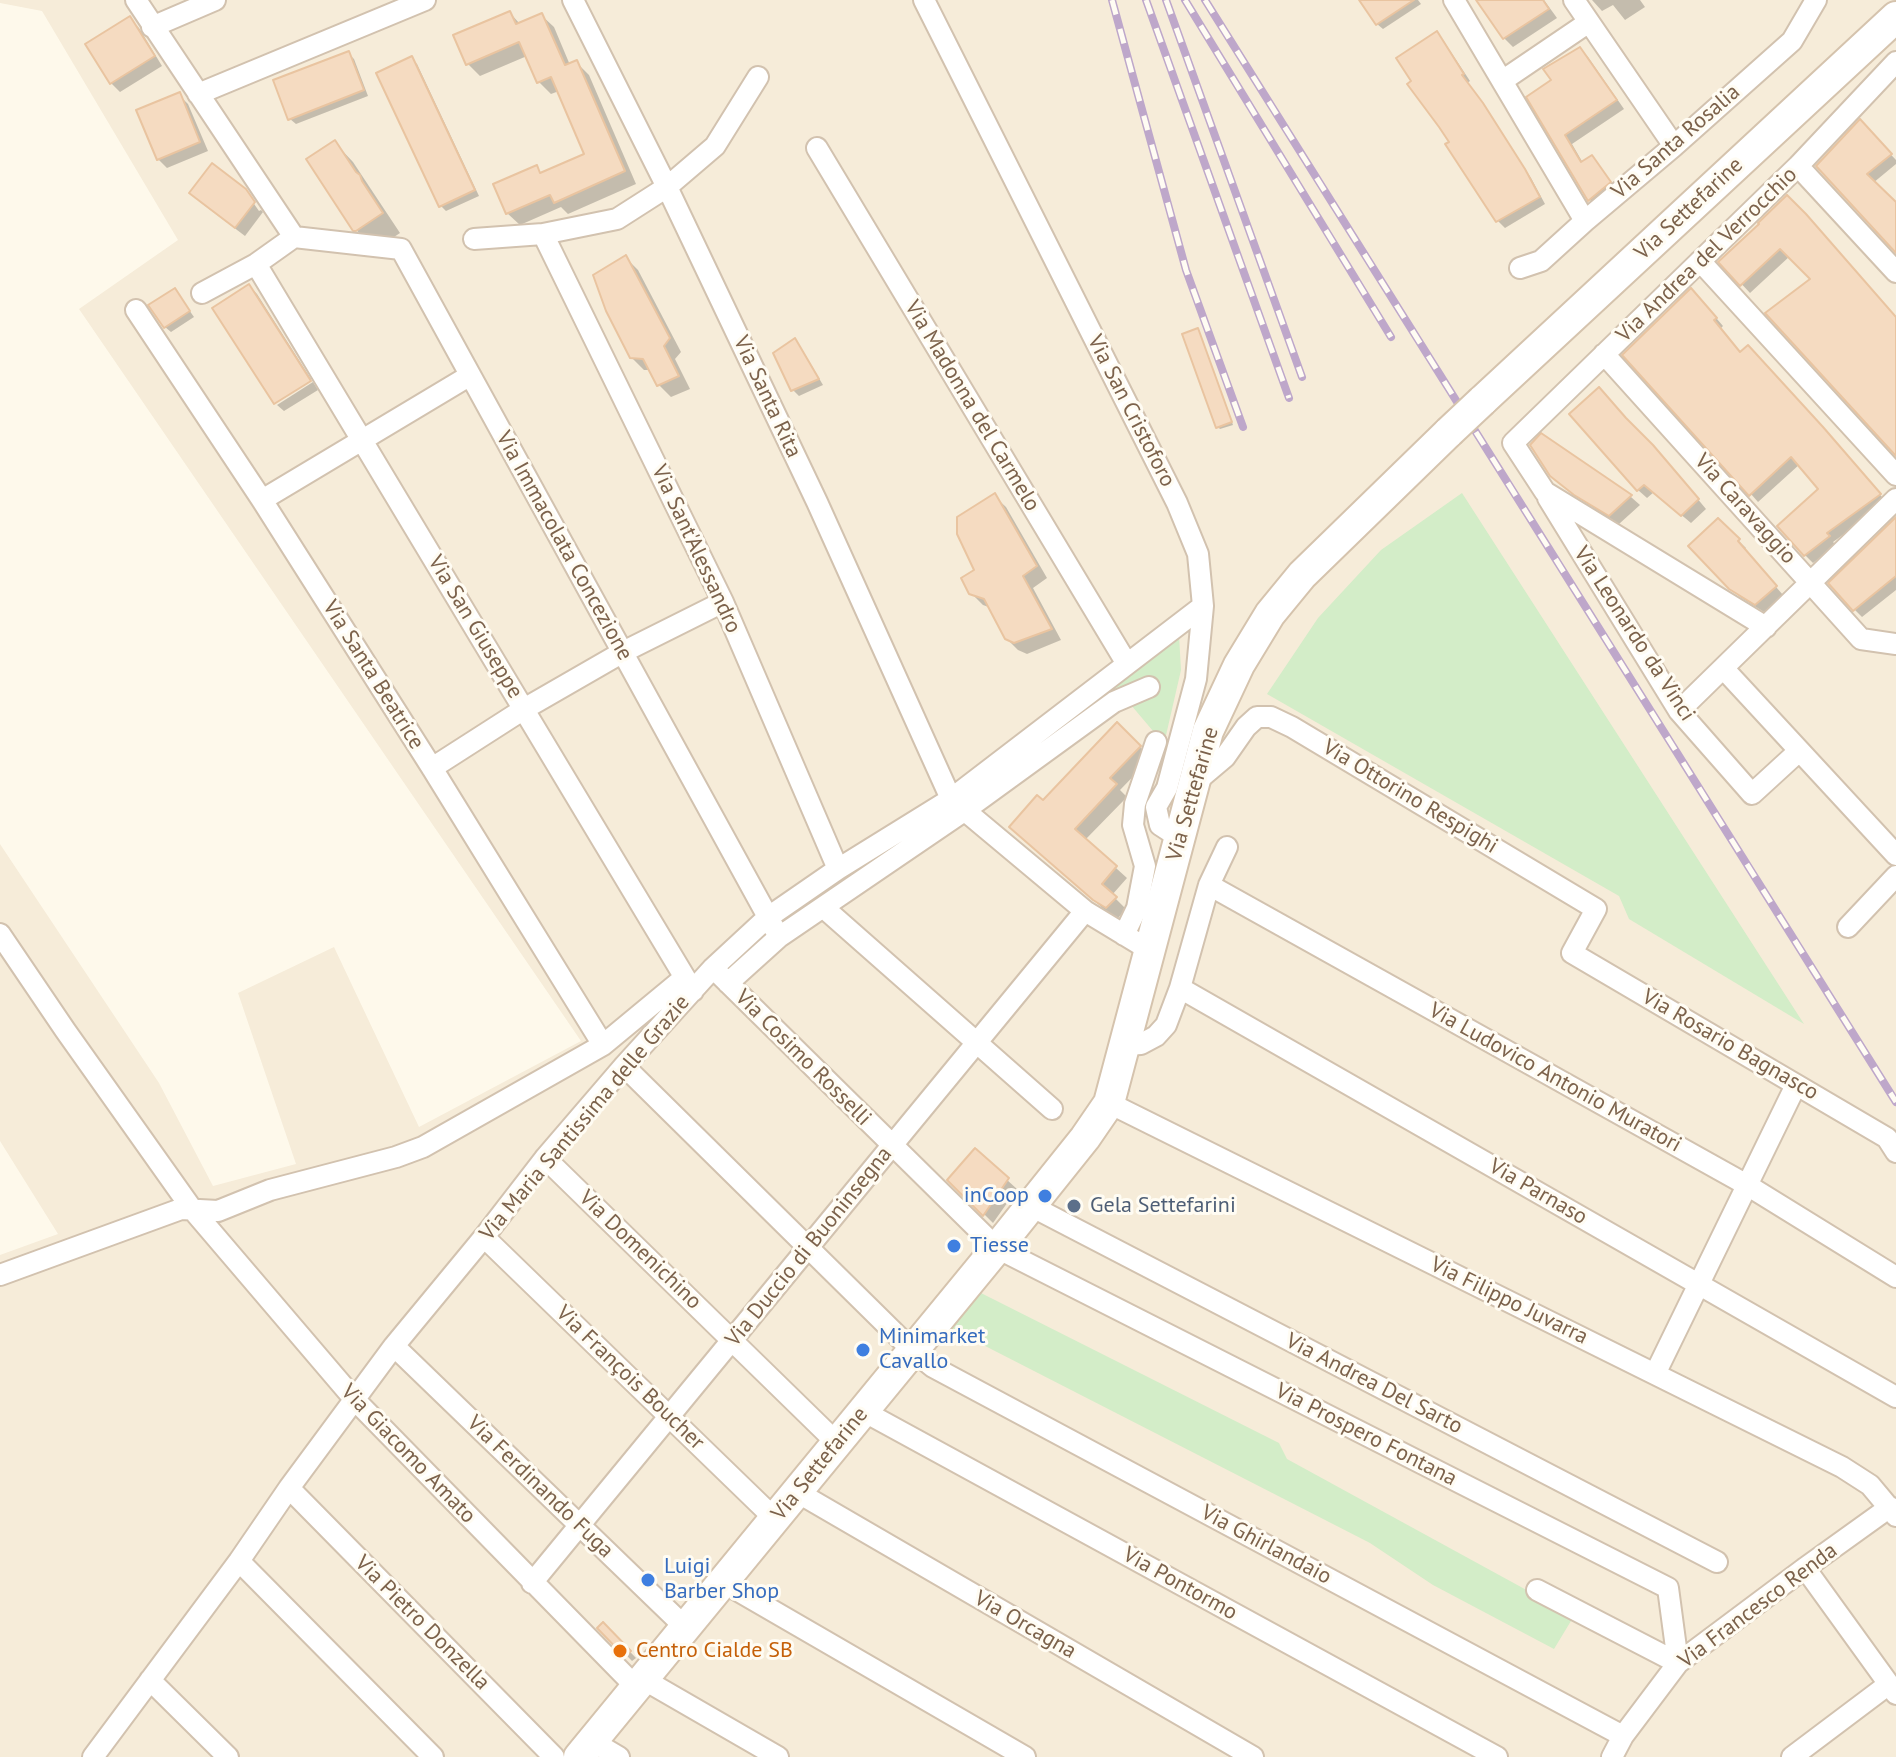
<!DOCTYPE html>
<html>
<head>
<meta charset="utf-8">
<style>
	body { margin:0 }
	canvas { display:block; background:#fef9eb }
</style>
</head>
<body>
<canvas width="1896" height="1757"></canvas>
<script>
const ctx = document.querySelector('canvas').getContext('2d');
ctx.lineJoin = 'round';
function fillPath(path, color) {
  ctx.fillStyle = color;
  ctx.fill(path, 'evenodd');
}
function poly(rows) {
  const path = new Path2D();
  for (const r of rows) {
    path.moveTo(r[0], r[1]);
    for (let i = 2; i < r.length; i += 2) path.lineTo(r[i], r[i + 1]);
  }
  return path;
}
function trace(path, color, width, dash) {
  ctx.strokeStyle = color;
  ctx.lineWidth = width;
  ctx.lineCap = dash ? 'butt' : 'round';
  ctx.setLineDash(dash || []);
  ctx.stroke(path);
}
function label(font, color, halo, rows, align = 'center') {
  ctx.font = font + ' "PT Sans",sans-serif';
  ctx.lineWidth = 6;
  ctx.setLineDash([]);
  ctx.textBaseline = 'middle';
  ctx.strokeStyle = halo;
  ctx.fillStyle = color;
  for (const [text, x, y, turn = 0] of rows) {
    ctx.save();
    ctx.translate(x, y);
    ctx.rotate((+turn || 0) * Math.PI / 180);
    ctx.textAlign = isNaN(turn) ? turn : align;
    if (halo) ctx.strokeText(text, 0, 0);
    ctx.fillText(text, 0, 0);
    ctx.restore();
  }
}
const residential = poly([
	[0,0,1896,0,1896,1757,0,1757,0,1255,58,1234,0,1141,0,844,159,1083,213,1186,296,1164,238,993,334,947,419,1127,581,1041,79,309,178,240,42,11,0,3]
]);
const green = poly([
	[1462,493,1804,1024,1629,919,1619,896,1267,694,1318,618,1381,550],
	[1179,635,1181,670,1164,744,1120,692,963,795],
	[977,1291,1279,1443,1287,1459,1574,1616,1554,1649,1433,1585,1370,1543,950,1328]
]);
const shadow = poly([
	[1367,0,1418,0,1421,4,1383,29,1377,24],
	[1478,0,1544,0,1557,18,1513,47,1504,38],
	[1592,0,1640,0,1645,7,1625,20,1613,5,1602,11],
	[510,13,520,24,541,15,554,27,570,65,576,62,589,75,636,184,568,214,561,207,520,225,507,213,536,168,542,174,587,155,559,91,551,94,539,82,527,56,480,76,468,64],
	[130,19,139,28,162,66,120,92,111,83],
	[1436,33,1443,40,1470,81,1467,83,1489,112,1531,178,1545,204,1505,228,1498,221,1448,145,1452,142],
	[1580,49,1588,57,1624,109,1572,144,1583,163,1591,157,1618,191,1598,208,1590,200,1529,97,1553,81],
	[348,53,354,59,368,96,296,124,290,119],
	[411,59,417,64,479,196,446,211,441,206],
	[179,95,188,104,208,151,167,168,158,159],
	[1860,122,1896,160,1896,164,1873,183,1896,205,1896,250,1819,166],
	[335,143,353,162,400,233,376,249,355,229],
	[245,191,259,211,261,210,263,212,245,236,200,202],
	[1762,224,1896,317,1896,453,1813,280,1790,256,1750,293,1721,262],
	[626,258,638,270,681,352,675,359,690,389,671,397,659,385,651,370,644,370,631,357],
	[249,286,257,294,311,379,275,402],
	[175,290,194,317,171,332,165,327],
	[1699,298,1723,326,1720,329,1741,354,1831,437,1887,503,1833,542,1836,545,1813,563,1805,555,1821,490,1800,464,1758,502,1751,494],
	[1198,331,1233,425,1220,429,1218,427],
	[795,340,800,346,823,385,799,396,793,390],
	[313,382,318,390,284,411,277,405],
	[1542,436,1631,497,1640,505,1619,524,1586,503,1562,485],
	[1662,456,1706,509,1691,523,1654,492,1647,498,1638,490],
	[994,496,1006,507,1047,578,1033,588,1061,640,1027,654,1018,650,1006,638,991,608,983,605,971,593],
	[1896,520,1896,590,1862,617,1854,609],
	[1718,521,1746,548,1744,550,1783,595,1764,612,1740,597,1691,546],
	[1117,725,1151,758,1120,790,1127,797,1085,840,1127,878,1112,895,1126,909,1118,918,1106,911,1022,838],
	[975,1151,1017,1189,993,1223,950,1180],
	[603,1624,636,1658,632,1661,600,1628]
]);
const building = poly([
	[1359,0,1414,0,1376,25,1359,0],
	[1476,0,1543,0,1549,9,1503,39,1476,0],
	[510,11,516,24,542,13,565,65,577,60,625,171,554,203,550,195,506,214,493,184,537,165,540,173,584,154,551,77,537,83,519,42,466,65,453,35,510,11],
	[130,16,155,56,110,84,85,44,130,16],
	[1437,31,1464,74,1462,75,1483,103,1525,169,1540,197,1496,222,1445,144,1449,142,1439,127,1407,84,1411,81,1396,58,1437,31],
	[1580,47,1617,100,1565,135,1581,162,1592,155,1611,182,1588,201,1526,97,1551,80,1543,69,1580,47],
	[349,51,364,90,288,120,273,80,349,51],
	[412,56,475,190,439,207,376,73,412,56],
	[180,92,200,142,157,160,136,110,180,92],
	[1860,119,1892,154,1867,174,1896,202,1896,253,1816,166,1860,119],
	[335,140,356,172,360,175,362,181,383,213,356,231,353,231,306,159,335,140],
	[212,163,246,189,255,202,235,228,189,193,212,163],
	[1787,195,1806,214,1896,317,1896,456,1765,313,1810,279,1780,249,1740,286,1718,262,1759,224,1758,223,1787,195],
	[626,255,670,338,664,346,679,376,657,386,643,359,630,358,606,311,593,275,626,255],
	[249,284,311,381,274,404,212,308,249,284],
	[175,288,190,311,164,328,148,305,175,288],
	[1691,288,1717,318,1714,320,1740,352,1748,345,1823,427,1881,494,1827,533,1830,536,1804,556,1777,526,1818,489,1791,457,1749,496,1622,355,1691,288],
	[1198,328,1232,422,1216,428,1182,334,1198,328],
	[795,338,819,379,791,391,773,353,795,338],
	[1599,387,1626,418,1653,445,1699,499,1681,516,1644,485,1637,491,1569,414,1599,387],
	[1541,433,1632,495,1609,516,1574,495,1550,476,1530,445,1541,433],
	[995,493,1037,566,1023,576,1052,629,1014,643,1005,639,984,599,969,594,961,578,974,570,957,534,957,517,995,493],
	[1896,517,1896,576,1853,611,1828,583,1896,517],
	[1718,518,1740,539,1738,541,1777,586,1755,605,1729,589,1688,546,1718,518],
	[1117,722,1141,746,1110,778,1117,784,1075,829,1117,866,1102,884,1117,897,1106,908,1093,900,1009,827,1037,795,1043,800,1117,722],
	[975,1148,1009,1178,983,1216,947,1180,975,1148],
	[603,1622,631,1651,625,1657,597,1628,603,1622]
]);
const street = poly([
	[136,0,294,237,256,264,202,293],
	[573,0,667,187,817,502,951,799,1085,911,1151,951],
	[924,0,1177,503,1198,554,1203,606,1196,679,1167,788,1156,807,1160,825,1180,838],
	[1454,0,1585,221],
	[1574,0,1674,146],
	[152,27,215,0],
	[1502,81,1589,22],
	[198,94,425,0],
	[817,148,1127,664],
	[1798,166,1896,272],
	[543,234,723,602,838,869],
	[294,237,401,249,779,937],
	[474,239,543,234,617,219,667,187,715,146,758,77],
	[1700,261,1896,475],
	[256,264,693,991],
	[1520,268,1541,261,1585,221,1674,146,1792,41,1816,0],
	[136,310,262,500,432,768,603,1045],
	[1604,354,1861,639,1896,644],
	[1548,498,1679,711,1752,794,1799,751],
	[262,500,469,376],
	[1766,627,1545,492,1513,443,1798,166,1896,62],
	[1723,668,1896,855],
	[1679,711,1896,499],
	[432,768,524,709,623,652,723,602],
	[1193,784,1225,757,1246,727,1257,717,1271,717,1292,727,1596,909,1572,953,1887,1138,1896,1152],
	[1209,885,1747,1185,1896,1277],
	[824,908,1052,1109],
	[1848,927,1896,876],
	[0,934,65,1030,192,1209,355,1400,636,1687],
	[1124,935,1137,908,1145,866,1133,825,1135,804,1156,742],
	[713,968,997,1248,1668,1588,1678,1663],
	[728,983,779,937,964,811,1114,702,1149,687],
	[1180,988,1896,1397],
	[1126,1045,1141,1044,1156,1036,1166,1025,1180,988,1209,885,1227,847],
	[624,1066,912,1350,933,1367,1623,1736],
	[1109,1103,1842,1467,1870,1485,1896,1516],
	[545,1158,837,1443],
	[1031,1206,1717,1562],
	[484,1237,775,1519],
	[0,1275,181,1209,218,1211,270,1190,396,1157,423,1147,603,1045,684,978],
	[394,1346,686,1628],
	[1655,1374,1796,1085],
	[863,1411,1497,1757],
	[289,1488,554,1757],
	[797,1492,1253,1757],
	[239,1561,433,1757],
	[1805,1568,1896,1694],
	[723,1582,1025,1757],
	[532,1583,1085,911],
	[1537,1590,1678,1663],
	[643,1679,778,1757],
	[150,1680,228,1757],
	[592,1741,619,1757],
	[93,1757,239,1561,289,1488,394,1346,484,1237,545,1158,624,1066,713,968,767,918,838,869,951,799,1203,606],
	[1612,1757,1623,1736,1678,1663,1805,1568,1890,1507],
	[1792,1757,1889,1684]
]);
const secondary = poly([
	[1482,401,1896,17],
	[579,1757,997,1248,1085,1138,1109,1103,1208,731,1239,665,1270,614,1302,575,1449,432]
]);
const rail = poly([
	[1112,0,1186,270,1243,427],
	[1146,0,1289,398],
	[1166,0,1302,377],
	[1185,0,1391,337],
	[1205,0,1896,1102]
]);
const secondaryBridge = poly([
	[1449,432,1482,401]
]);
const markers = [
	[1045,1196,8,"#3f7fe0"],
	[1074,1206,8,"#5c6f8a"],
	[954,1246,8,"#3f7fe0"],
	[863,1350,8,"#3f7fe0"],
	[648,1580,8,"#3f7fe0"],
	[620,1651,8,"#e8710a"]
];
const streetNames = [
	["Via Santa Rosalia",1676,142,-41],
	["Via Settefarine",1689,209,-43],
	["Via Andrea del Verrocchio",1707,255,-44],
	["Via Santa Rita",767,397,65],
	["Via Madonna del Carmelo",972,406,59],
	["Via San Cristoforo",1131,411,63],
	["Via Caravaggio",1745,509,48],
	["Via Immacolata Concezione",564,546,61],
	["Via Sant'Alessandro",696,549,65],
	["Via San Giuseppe",475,627,59],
	["Via Leonardo da Vinci",1634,634,57],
	["Via Santa Beatrice",373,675,58],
	["Via Settefarine",1193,794,-74],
	["Via Ottorino Respighi",1410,797,31],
	["Via Rosario Bagnasco",1730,1045,30],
	["Via Cosimo Rosselli",803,1058,45],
	["Via Ludovico Antonio Muratori",1555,1078,29],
	["Via Maria Santissima delle Grazie",585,1118,-50],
	["Via Parnaso",1538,1192,30],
	["Via Duccio di Buoninsegna",809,1247,-51],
	["Via Domenichino",640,1250,44],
	["Via Filippo Juvarra",1509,1301,26],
	["Via François Boucher",630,1378,44],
	["Via Andrea Del Sarto",1374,1384,27],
	["Via Prospero Fontana",1366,1435,27],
	["Via Giacomo Amato",408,1454,46],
	["Via Settefarine",820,1464,-51],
	["Via Ferdinando Fuga",540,1487,44],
	["Via Ghirlandaio",1266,1545,28],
	["Via Pontormo",1180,1584,29],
	["Via Francesco Renda",1758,1606,-37],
	["Via Pietro Donzella",422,1623,45],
	["Via Orcagna",1025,1625,30]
];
const shopNames = [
	["inCoop",1029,1196,"right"],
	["Tiesse",970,1246],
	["Minimarket",879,1337],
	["Cavallo",879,1362],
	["Luigi",664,1567],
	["Barber Shop",664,1592]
];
const serviceNames = [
	["Gela Settefarini",1090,1206]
];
const foodNames = [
	["Centro Cialde SB",636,1651]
];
fillPath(residential, '#f6ecd9');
fillPath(green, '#d3edc8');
fillPath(shadow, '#0003');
fillPath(building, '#f5dbc1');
trace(building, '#e9c4a0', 2);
trace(street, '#d2c2af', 24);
trace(secondary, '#d5c3ad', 34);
trace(street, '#fff', 20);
trace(secondary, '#fff', 30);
trace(rail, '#bea7ca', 8);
trace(rail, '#fffcf3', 5, [15]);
trace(secondaryBridge, '#d5c3ad', 34, []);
trace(secondaryBridge, '#fff', 30);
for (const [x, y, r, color] of markers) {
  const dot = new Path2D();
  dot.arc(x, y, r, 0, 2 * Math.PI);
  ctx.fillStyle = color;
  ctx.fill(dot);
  trace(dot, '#fffcf3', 3);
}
label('22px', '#7c624b', '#fffcf3', streetNames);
label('22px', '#366cbe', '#fffcf3', shopNames, 'left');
label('22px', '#4e5e75', '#fffcf3', serviceNames, 'left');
label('22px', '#c56008', '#fffcf3', foodNames, 'left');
</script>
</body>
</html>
